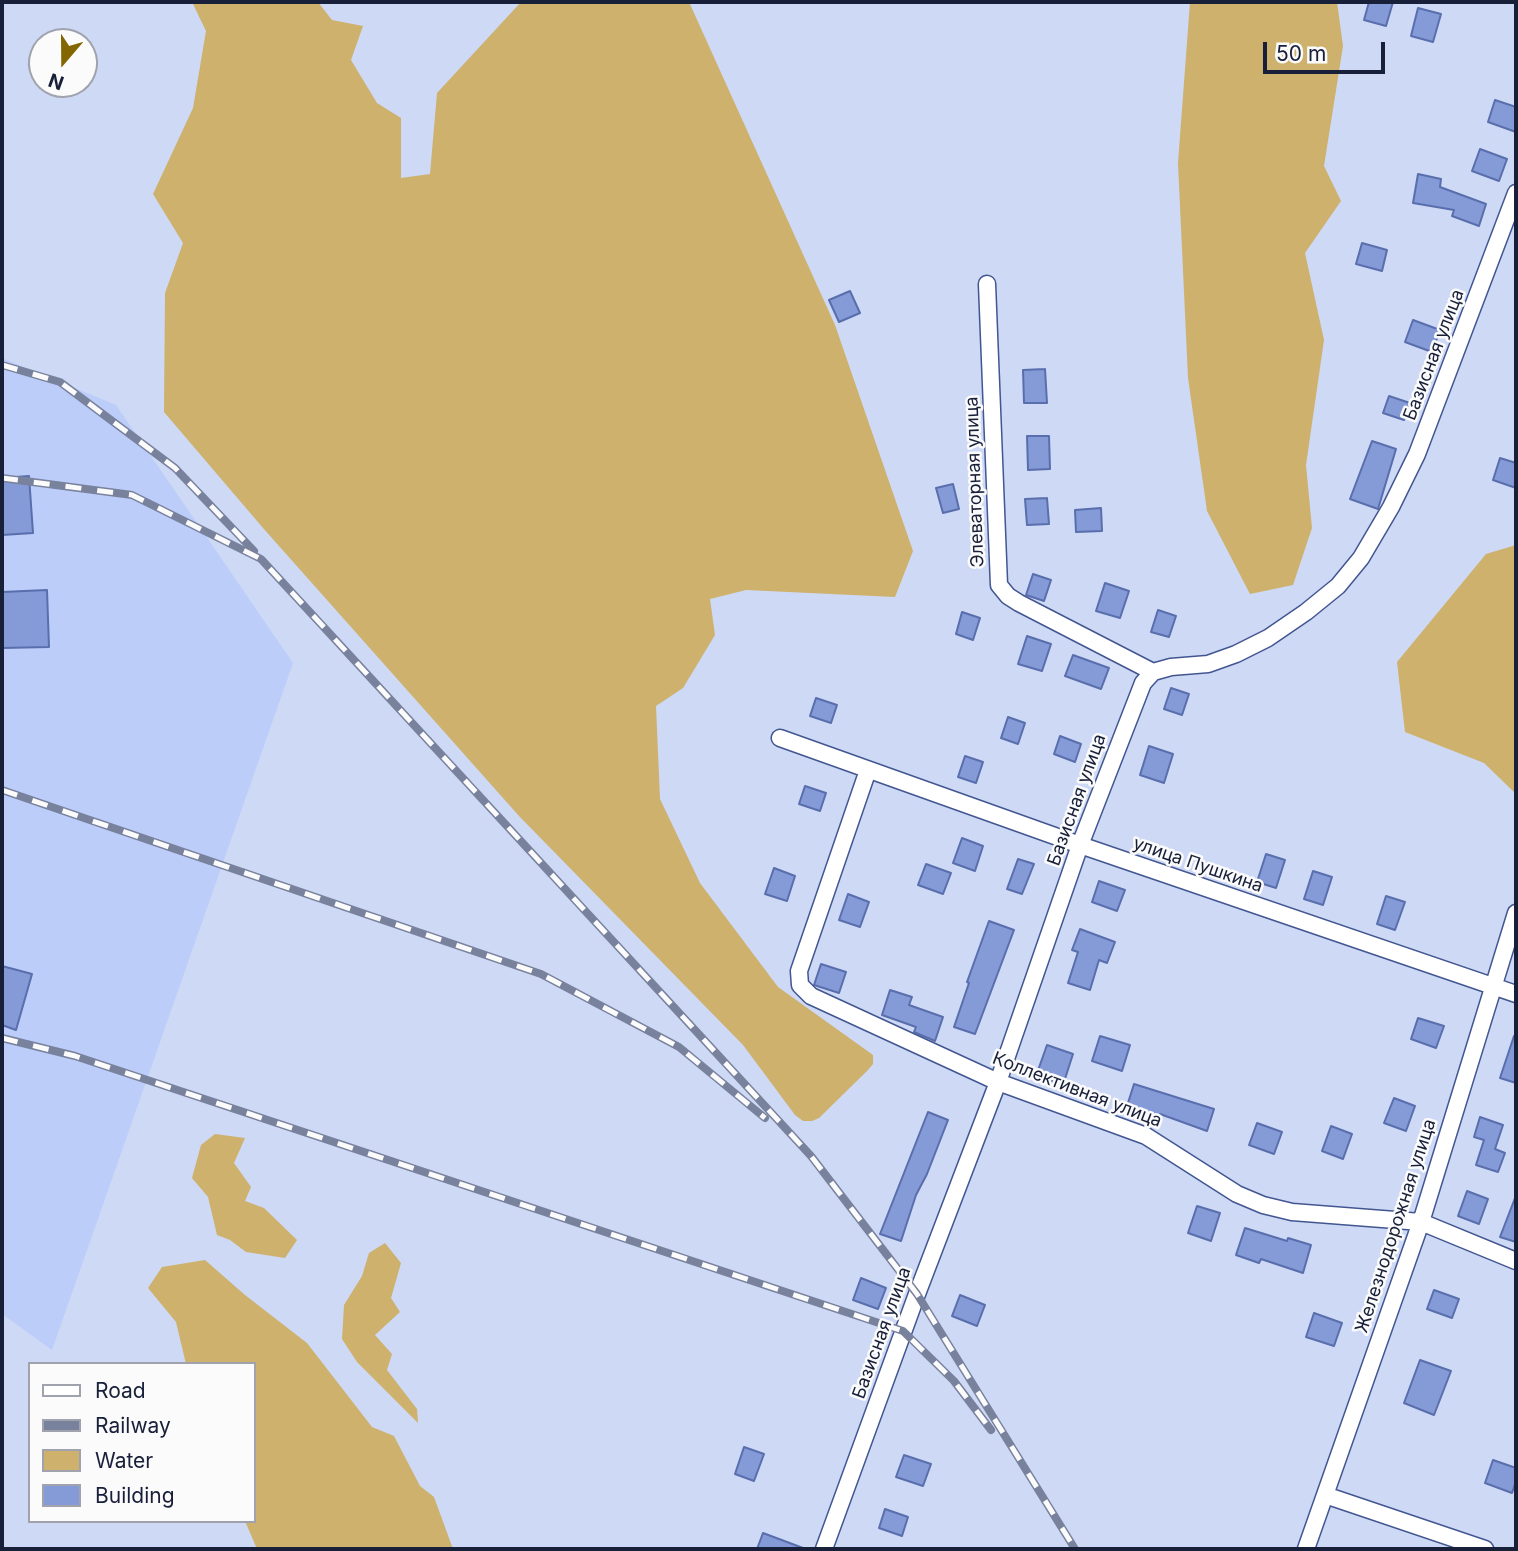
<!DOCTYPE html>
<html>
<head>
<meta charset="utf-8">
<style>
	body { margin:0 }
	#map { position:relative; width:1518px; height:1551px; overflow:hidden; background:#ced9f5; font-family:Inter,sans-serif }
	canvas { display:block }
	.frame { position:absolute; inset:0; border:4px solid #171f39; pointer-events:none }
	.legend { position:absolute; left:28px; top:1362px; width:228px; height:161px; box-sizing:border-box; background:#fbfbfb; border:2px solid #a0a3ad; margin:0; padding:9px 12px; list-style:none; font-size:21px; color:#171f39 }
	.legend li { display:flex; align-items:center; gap:14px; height:35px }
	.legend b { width:35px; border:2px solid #a0a3ad }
	.north { position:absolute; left:28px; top:28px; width:70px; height:70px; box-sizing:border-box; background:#fbfbfb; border:2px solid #a0a3ad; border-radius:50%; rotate:200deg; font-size:19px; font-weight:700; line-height:28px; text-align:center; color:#171f39 }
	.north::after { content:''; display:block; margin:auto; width:24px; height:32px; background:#846600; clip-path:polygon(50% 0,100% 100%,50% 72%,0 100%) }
	.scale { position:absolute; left:1263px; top:42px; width:122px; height:32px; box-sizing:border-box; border:4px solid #171f39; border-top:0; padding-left:9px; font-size:21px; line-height:24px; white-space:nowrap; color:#171f39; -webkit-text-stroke:5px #fbfbfb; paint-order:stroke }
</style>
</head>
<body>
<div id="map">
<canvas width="1518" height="1551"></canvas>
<div class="frame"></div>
<ul class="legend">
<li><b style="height:9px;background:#fff"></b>Road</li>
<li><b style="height:9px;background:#79829d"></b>Railway</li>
<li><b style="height:19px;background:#cdb16d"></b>Water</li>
<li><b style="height:19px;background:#859bd8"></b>Building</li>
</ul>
<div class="north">N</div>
<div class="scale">50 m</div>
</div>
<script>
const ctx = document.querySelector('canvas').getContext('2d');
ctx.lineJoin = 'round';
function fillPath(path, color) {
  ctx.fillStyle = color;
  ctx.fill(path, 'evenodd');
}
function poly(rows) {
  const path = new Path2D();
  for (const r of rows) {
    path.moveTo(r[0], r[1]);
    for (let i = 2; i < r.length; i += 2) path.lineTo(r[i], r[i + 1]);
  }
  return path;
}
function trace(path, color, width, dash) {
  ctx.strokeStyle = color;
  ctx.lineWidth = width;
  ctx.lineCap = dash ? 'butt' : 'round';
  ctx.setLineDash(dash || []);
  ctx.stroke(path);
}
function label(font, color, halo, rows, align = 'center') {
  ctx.font = font + ' Inter,sans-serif';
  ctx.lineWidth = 5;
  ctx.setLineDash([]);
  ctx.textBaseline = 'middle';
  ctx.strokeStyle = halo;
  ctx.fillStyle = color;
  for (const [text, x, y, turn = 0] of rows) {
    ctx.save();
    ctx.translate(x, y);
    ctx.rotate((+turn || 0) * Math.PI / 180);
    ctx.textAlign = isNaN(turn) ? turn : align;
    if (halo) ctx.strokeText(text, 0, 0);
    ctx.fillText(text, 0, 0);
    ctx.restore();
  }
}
const built = poly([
	[2,358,116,405,293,663,52,1350,2,1314]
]);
const water = poly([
	[192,2,318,2,332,20,363,26,351,60,377,103,401,118,401,178,430,174,437,93,521,2,689,2,835,325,913,551,895,597,746,590,710,599,715,635,683,688,656,706,660,799,700,883,778,987,873,1055,873,1064,868,1070,819,1118,812,1121,803,1121,795,1115,743,1045,519,816,263,528,164,412,165,293,183,243,153,194,193,108,206,31],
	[1190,2,1337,2,1343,46,1324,166,1341,201,1305,253,1324,340,1306,465,1312,528,1293,585,1250,594,1207,511,1188,378,1178,163],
	[1516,545,1516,794,1484,763,1405,732,1397,662,1486,554],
	[215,1134,245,1138,234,1163,251,1187,245,1201,264,1208,297,1240,285,1258,246,1252,230,1240,217,1235,208,1197,192,1178,201,1145],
	[385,1243,401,1263,391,1298,400,1312,375,1335,392,1354,387,1370,417,1409,418,1423,357,1362,342,1339,344,1305,362,1276,369,1253],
	[205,1260,245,1295,307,1343,372,1427,394,1436,420,1486,434,1497,453,1549,257,1549,245,1521,254,1521,254,1364,186,1364,176,1322,148,1288,162,1267]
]);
const building = poly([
	[1369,2,1393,2,1386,26,1364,20,1369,2],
	[1418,8,1441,14,1433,42,1411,36,1418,8],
	[1495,100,1516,107,1516,132,1488,122,1495,100],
	[1480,149,1507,159,1499,181,1472,171,1480,149],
	[1418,174,1441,179,1440,187,1486,204,1479,226,1452,216,1454,210,1413,203,1418,174],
	[1362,243,1387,250,1382,271,1356,264,1362,243],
	[850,291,860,313,839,322,829,300,850,291],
	[1413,320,1440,330,1432,352,1405,342,1413,320],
	[1045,369,1047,403,1024,403,1023,370,1045,369],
	[1389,396,1410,403,1404,420,1383,413,1389,396],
	[1027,436,1049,436,1050,469,1028,470,1027,436],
	[1372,441,1396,449,1378,509,1350,499,1372,441],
	[1500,458,1516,463,1516,488,1493,480,1500,458],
	[29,476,33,533,2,535,2,478,29,476],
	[953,484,959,509,943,513,936,488,953,484],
	[1047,498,1049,524,1027,525,1025,499,1047,498],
	[1101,508,1102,531,1076,532,1075,510,1101,508],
	[1033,574,1051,580,1044,601,1026,595,1033,574],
	[1105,583,1129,591,1120,618,1096,611,1105,583],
	[47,590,49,647,2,648,2,592,47,590],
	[1158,610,1176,616,1169,637,1151,632,1158,610],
	[962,612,980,618,973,640,956,634,962,612],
	[1027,636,1051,644,1042,671,1018,664,1027,636],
	[1073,655,1109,668,1101,689,1065,676,1073,655],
	[1171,688,1189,694,1182,715,1164,709,1171,688],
	[816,698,837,705,831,723,810,716,816,698],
	[1008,717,1025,723,1018,744,1001,738,1008,717],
	[1060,736,1081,744,1075,762,1054,754,1060,736],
	[1149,746,1173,754,1164,783,1140,775,1149,746],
	[965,756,983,762,976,783,958,777,965,756],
	[805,786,826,793,820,811,799,804,805,786],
	[962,838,983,846,975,871,953,863,962,838],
	[1266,854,1285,860,1276,888,1257,882,1266,854],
	[1018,859,1034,864,1022,894,1007,889,1018,859],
	[926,864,951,873,943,894,918,885,926,864],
	[774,868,795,876,787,901,765,894,774,868],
	[1313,871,1332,877,1323,905,1304,899,1313,871],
	[1099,881,1125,890,1117,911,1092,902,1099,881],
	[848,894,869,902,860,927,839,920,848,894],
	[1386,896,1405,902,1395,930,1377,924,1386,896],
	[989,921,1014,930,975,1034,954,1027,969,983,967,982,989,921],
	[1080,929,1115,942,1107,963,1099,960,1090,990,1068,983,1078,952,1072,950,1080,929],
	[821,964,846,972,839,993,814,985,821,964],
	[2,966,32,974,16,1030,2,1025,2,966],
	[890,990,912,997,909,1005,943,1017,935,1041,914,1032,916,1027,882,1015,890,990],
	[1418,1018,1444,1026,1436,1048,1411,1039,1418,1018],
	[1100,1036,1130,1045,1122,1071,1092,1061,1100,1036],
	[1514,1036,1516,1037,1516,1083,1500,1078,1514,1036],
	[1047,1045,1073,1054,1063,1085,1036,1076,1047,1045],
	[1134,1084,1214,1109,1207,1131,1160,1114,1159,1117,1127,1106,1134,1084],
	[1394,1098,1415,1106,1406,1131,1384,1123,1394,1098],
	[928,1112,948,1120,927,1174,916,1195,901,1241,880,1234,928,1112],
	[1480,1117,1503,1125,1495,1149,1505,1153,1498,1172,1476,1165,1484,1140,1474,1137,1480,1117],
	[1257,1123,1282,1132,1274,1154,1249,1145,1257,1123],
	[1331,1126,1352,1134,1343,1159,1322,1151,1331,1126],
	[1467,1191,1488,1199,1479,1224,1458,1216,1467,1191],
	[1515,1198,1516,1198,1516,1242,1500,1237,1515,1198],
	[1197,1206,1220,1213,1211,1241,1188,1233,1197,1206],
	[1245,1228,1287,1241,1288,1238,1311,1245,1303,1273,1261,1259,1259,1263,1236,1255,1245,1228],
	[861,1278,886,1288,878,1309,853,1300,861,1278],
	[1434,1290,1459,1299,1452,1318,1427,1309,1434,1290],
	[960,1295,985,1305,977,1326,952,1316,960,1295],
	[1314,1313,1342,1323,1334,1346,1306,1337,1314,1313],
	[1420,1360,1451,1371,1434,1415,1404,1403,1420,1360],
	[744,1447,764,1454,754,1481,735,1474,744,1447],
	[904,1455,931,1464,923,1486,896,1477,904,1455],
	[1493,1460,1516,1468,1516,1481,1512,1493,1485,1483,1493,1460],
	[885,1509,908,1517,902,1536,879,1528,885,1509],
	[763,1533,803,1548,802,1549,757,1549,763,1533]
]);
const street = poly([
	[987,284,999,585,1008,596,1019,603,1153,672],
	[780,738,1080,845,1516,994],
	[868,770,799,971,800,985,811,996,998,1082,1146,1136,1237,1194,1263,1205,1292,1212,1421,1222,1516,1261],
	[1325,1495,1485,1549],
	[824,1549,917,1294,998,1082,1080,845,1143,683,1153,672,1171,667,1208,664,1236,654,1268,638,1306,612,1338,586,1361,558,1391,507,1417,454,1516,193],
	[1306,1549,1421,1222,1516,913]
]);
const rail = poly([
	[2,365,60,382,175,468,254,551],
	[2,478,132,495,261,559,811,1156,917,1294,1075,1549],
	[2,790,541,974,679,1047,765,1118],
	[2,1038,75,1056,903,1331,954,1381,991,1430]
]);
const streetNames = [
	["Базисная улица",1434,355,-69],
	["Элеваторная улица",975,482,-92],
	["Базисная улица",1077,800,-70],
	["улица Пушкина",1198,865,19],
	["Коллективная улица",1077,1090,21],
	["Железнодорожная улица",1396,1226,-72],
	["Базисная улица",882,1333,-70]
];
fillPath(built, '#bccdfa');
fillPath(water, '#cdb16d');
fillPath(building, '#859bd8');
trace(building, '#596eac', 2);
trace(street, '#425691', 19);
trace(street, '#fff', 16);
trace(rail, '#79829d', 8);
trace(rail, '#fbfbfb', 5, [16]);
label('18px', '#171f39', '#fbfbfb', streetNames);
</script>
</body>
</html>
